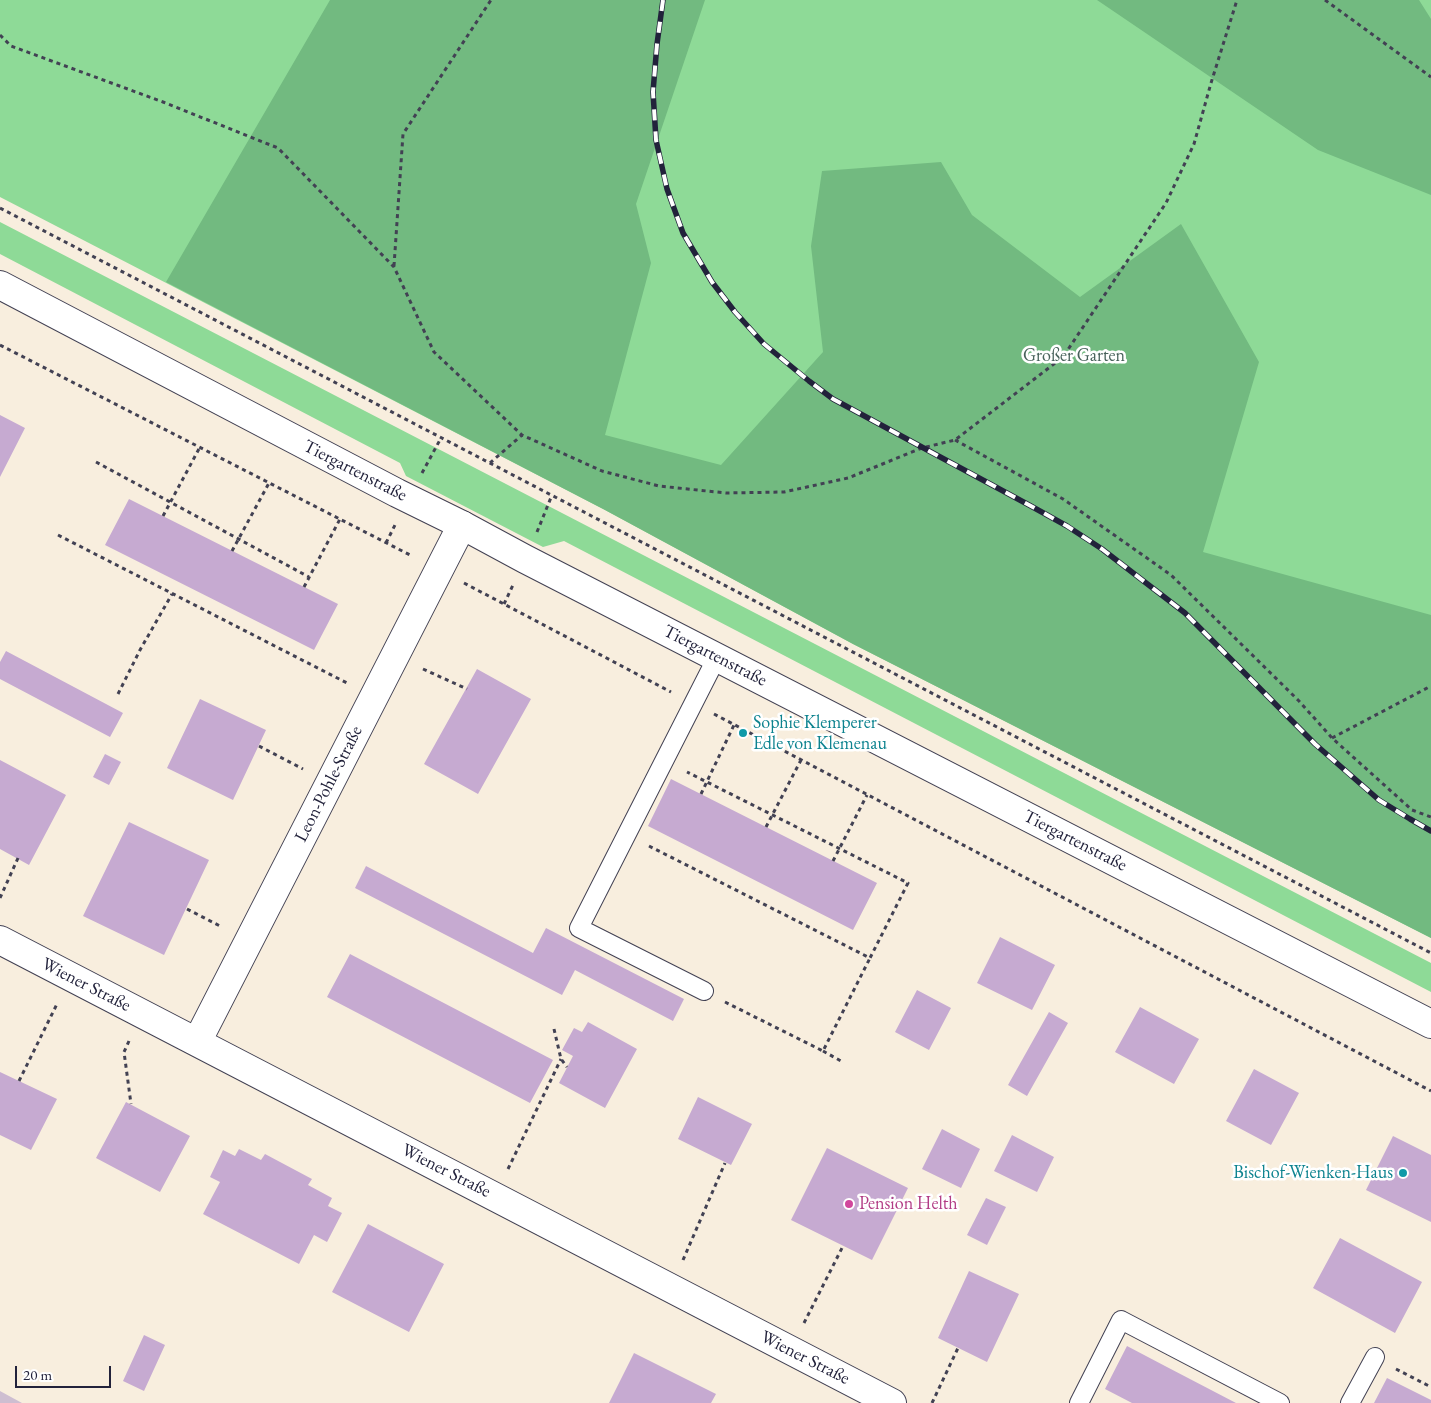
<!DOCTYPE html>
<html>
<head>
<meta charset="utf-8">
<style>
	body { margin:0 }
	#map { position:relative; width:1431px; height:1403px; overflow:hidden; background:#f8eede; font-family:"EB Garamond",serif }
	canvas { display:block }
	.scale { position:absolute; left:15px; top:1366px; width:96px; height:22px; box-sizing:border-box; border:2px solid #22223b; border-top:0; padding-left:6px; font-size:15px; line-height:18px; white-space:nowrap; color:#22223b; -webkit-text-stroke:4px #fff; paint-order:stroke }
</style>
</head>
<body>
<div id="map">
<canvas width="1431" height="1403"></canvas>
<div class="scale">20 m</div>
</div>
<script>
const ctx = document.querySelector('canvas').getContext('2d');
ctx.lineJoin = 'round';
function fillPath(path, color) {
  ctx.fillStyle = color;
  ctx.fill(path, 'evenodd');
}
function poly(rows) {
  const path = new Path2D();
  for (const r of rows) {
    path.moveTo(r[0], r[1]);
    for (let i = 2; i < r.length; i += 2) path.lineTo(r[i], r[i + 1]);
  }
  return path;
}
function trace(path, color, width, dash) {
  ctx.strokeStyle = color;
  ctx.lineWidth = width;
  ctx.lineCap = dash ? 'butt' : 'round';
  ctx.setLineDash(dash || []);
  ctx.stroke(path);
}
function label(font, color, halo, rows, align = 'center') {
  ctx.font = font + ' "EB Garamond",serif';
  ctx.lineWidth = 5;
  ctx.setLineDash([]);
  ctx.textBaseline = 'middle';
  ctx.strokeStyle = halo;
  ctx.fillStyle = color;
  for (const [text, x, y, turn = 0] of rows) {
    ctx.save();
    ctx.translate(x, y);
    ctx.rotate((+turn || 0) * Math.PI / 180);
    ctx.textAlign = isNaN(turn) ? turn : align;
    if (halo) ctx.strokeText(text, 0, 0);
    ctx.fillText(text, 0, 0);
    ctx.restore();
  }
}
const industrial = poly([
	[0,1391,22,1403,0,1403]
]);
const green = poly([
	[0,0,1431,0,1431,938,853,644,605,510,0,197],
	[0,222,1431,963,1431,992,564,541,543,547,406,476,400,463,0,254]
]);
const forest = poly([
	[330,0,705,0,636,204,651,263,605,435,721,465,823,352,811,246,822,171,941,162,972,215,1080,297,1181,224,1259,362,1203,552,1431,615,1431,938,853,644,605,510,166,282],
	[1097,0,1419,0,1431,19,1431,195,1318,150]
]);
const building = poly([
	[0,415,25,428,0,477],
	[129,499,338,604,314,650,105,545],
	[6,651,123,713,110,737,0,679,0,662],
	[477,669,531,699,478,794,424,764],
	[200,699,266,730,233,800,167,768],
	[105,754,121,762,109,785,93,777],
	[0,760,66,795,29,865,0,849],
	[671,779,877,883,853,930,648,826],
	[129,822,209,860,164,955,83,916],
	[366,866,533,953,546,928,684,999,673,1021,575,970,562,995,355,888],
	[1000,937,1055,965,1032,1010,977,983],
	[350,954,553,1060,530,1103,327,997],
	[917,990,951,1008,929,1050,895,1032],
	[1140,1007,1199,1039,1174,1084,1115,1052],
	[1049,1012,1068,1023,1027,1096,1008,1085],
	[588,1022,637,1049,605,1108,559,1083,573,1056,562,1050,574,1028,582,1032],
	[1254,1069,1299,1093,1271,1145,1226,1121],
	[0,1072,57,1099,31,1150,0,1135],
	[698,1097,752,1124,731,1165,678,1139],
	[126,1102,190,1136,160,1192,96,1158],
	[942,1129,980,1149,961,1188,922,1169],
	[1012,1135,1054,1157,1037,1192,994,1171],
	[1393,1136,1431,1155,1431,1222,1366,1190],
	[827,1148,908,1188,872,1260,791,1220],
	[239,1149,261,1160,265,1154,312,1179,308,1185,332,1198,328,1206,342,1213,327,1242,314,1235,299,1264,203,1214,220,1182,210,1177,223,1150,235,1156],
	[986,1198,1006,1207,987,1245,967,1235],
	[368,1224,444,1264,409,1332,332,1292],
	[1340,1238,1422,1282,1395,1333,1313,1288],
	[969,1271,1019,1294,987,1362,938,1338],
	[144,1335,165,1345,144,1391,123,1381],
	[1127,1346,1165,1366,1236,1403,1132,1403,1105,1389],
	[634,1353,716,1394,711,1403,609,1403],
	[1387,1378,1431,1400,1431,1403,1374,1403]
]);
const path = poly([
	[1325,0,1431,77],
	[0,35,11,46,163,102,278,148,394,267,434,352,522,435,602,471,659,486,726,493,784,492,848,478,922,448,955,440,1063,357,1166,203,1194,144,1211,83,1237,0],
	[0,208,1431,953],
	[394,266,403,134,491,0],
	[0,345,412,556],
	[955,440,1063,499,1171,575,1299,701,1332,738,1412,810,1431,817],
	[96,462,309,577],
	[490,463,522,435],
	[422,473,441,438],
	[163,516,200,447],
	[537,532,552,495],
	[58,535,347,683],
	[386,543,395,525],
	[232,551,269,483],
	[464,583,671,692],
	[304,587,340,519],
	[504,604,513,585],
	[423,669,467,689],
	[118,694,140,650,172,594],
	[714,714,1431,1091],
	[1332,738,1431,686],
	[259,746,303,769],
	[701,794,734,725],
	[766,827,801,760],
	[649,846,870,958,908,883,687,772],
	[833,861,867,795],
	[0,898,18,858],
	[187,909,222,927],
	[725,1002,823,1051,870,958],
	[554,1029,561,1059,567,1067],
	[129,1041,124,1052,131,1104],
	[823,1051,841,1061],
	[19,1081,57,1004],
	[508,1169,561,1059],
	[683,1260,725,1163],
	[804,1323,843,1246],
	[1396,1369,1431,1387],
	[932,1403,958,1348]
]);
const lane = poly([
	[704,991,579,928,717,657],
	[1079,1403,1121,1320,1280,1403],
	[1350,1403,1375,1357]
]);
const street = poly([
	[0,940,892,1403],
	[197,1042,462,525]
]);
const secondary = poly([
	[0,285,397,493,462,525,525,559,1431,1024]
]);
const rail = poly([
	[663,0,657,44,653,92,656,140,667,189,683,233,712,282,735,312,764,344,809,381,833,399,1029,505,1067,526,1102,549,1185,613,1315,744,1379,800,1410,819,1431,831]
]);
const markers = [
	[743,733,5,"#0f9aa8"],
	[1403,1173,5,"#0f9aa8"],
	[849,1204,5,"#d1479c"]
];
const parkNames = [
	["Großer Garten",1074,356]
];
const streetNames = [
	["Tiergartenstraße",355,471,27],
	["Tiergartenstraße",715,656,27],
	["Leon-Pohle-Straße",329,784,-63],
	["Tiergartenstraße",1075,841,27],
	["Wiener Straße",86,985,27],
	["Wiener Straße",446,1171,27],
	["Wiener Straße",805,1358,27]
];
const cultureNames = [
	["Sophie Klemperer",753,723],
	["Edle von Klemenau",753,744],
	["Bischof-Wienken-Haus",1393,1173,"right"]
];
const hotelNames = [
	["Pension Helth",859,1204]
];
fillPath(industrial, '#cebed1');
fillPath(green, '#8eda97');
fillPath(forest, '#72ba80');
fillPath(building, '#c6aad1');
trace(lane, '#424153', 20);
trace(street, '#424153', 30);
trace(secondary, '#424153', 30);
trace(path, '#424153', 3, [4, 4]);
trace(lane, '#fff', 18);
trace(street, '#fff', 28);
trace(secondary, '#fff', 28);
trace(rail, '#22223b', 5.5);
trace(rail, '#fff', 4, [11]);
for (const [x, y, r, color] of markers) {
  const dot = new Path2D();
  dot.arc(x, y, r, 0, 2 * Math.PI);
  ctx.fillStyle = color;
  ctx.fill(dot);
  trace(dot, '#fff', 2);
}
label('18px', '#48625b', '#fff', parkNames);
label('18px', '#22223b', '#fff', streetNames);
label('18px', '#0d838f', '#fff', cultureNames, 'left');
label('18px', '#b23c85', '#fff', hotelNames, 'left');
</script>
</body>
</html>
